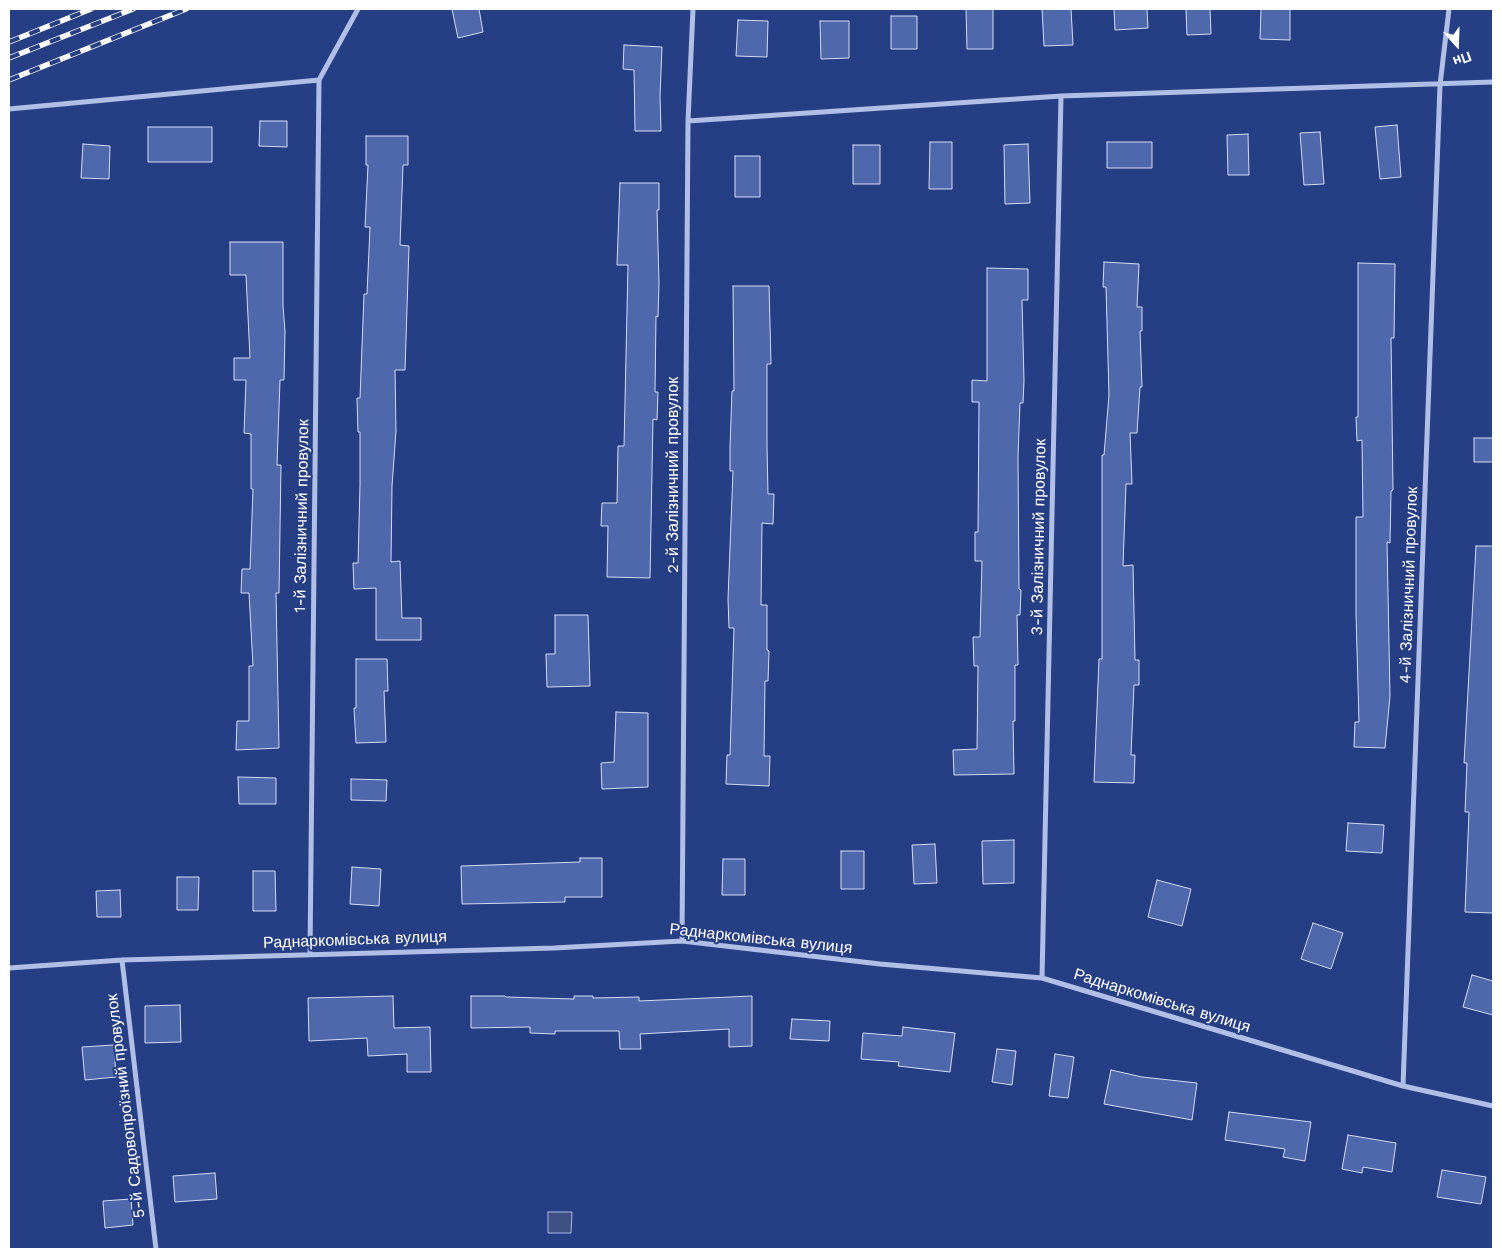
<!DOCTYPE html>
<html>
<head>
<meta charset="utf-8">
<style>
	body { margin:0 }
	#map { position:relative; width:1502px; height:1258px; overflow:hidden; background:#263f84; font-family:"Work Sans",sans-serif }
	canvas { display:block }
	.frame { position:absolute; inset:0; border:10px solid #fff; pointer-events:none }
	.north { position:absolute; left:1432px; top:20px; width:50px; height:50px; -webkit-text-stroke:4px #263f84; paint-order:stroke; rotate:160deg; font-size:14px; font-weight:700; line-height:20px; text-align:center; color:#fff }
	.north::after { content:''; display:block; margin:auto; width:18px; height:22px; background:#fff; clip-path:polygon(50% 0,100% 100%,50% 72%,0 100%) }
</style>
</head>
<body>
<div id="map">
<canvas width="1502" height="1258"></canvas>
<div class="frame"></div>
<div class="north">Пн</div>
</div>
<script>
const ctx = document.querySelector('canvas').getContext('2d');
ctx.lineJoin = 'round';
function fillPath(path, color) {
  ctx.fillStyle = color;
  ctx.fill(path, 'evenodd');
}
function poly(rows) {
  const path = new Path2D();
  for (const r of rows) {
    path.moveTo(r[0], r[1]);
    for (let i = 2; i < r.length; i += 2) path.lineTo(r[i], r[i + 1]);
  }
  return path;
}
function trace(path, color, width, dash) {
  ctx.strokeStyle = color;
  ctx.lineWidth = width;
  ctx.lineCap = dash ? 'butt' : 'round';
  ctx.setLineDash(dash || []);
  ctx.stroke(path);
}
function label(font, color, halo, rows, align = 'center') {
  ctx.font = font + ' "Work Sans",sans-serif';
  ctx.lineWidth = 4;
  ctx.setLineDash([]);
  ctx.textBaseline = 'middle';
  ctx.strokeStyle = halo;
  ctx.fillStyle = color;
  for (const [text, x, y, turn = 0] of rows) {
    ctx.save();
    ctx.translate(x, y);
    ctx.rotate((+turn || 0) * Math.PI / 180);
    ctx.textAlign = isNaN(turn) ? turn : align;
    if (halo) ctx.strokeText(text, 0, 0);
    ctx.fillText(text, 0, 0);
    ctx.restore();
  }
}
const water = poly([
	[548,1212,572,1212,571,1233,548,1233,548,1212]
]);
const building = poly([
	[452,9,479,9,483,32,458,38,452,9],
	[966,9,993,9,993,49,967,49,966,9],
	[1042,9,1071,9,1073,45,1044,46,1042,9],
	[1114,9,1147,9,1148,28,1115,30,1114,9],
	[1186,9,1210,9,1211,34,1187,35,1186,9],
	[1261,9,1290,9,1290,40,1260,39,1261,9],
	[891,16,917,16,917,49,891,49,891,16],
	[738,20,768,21,767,57,736,56,738,20],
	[820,21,849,21,849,58,821,59,820,21],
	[624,45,662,47,660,96,661,131,635,131,634,70,623,69,624,45],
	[260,121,287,121,287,147,259,146,260,121],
	[1397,125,1401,177,1380,179,1375,127,1397,125],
	[148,127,212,127,212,162,148,162,148,127],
	[1320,132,1324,184,1304,185,1300,133,1320,132],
	[1248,134,1249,175,1228,175,1227,135,1248,134],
	[366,136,408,136,408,165,403,165,400,245,409,246,405,370,395,370,396,431,392,486,391,562,400,561,402,618,421,618,421,640,376,640,376,588,354,589,353,563,358,563,360,485,360,432,358,432,357,398,360,398,364,294,367,294,370,227,365,227,368,165,366,165,366,136],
	[930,142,952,142,952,189,929,189,930,142],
	[1107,142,1152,142,1152,168,1107,168,1107,142],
	[83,144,110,146,109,179,81,178,83,144],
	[1028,144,1030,203,1005,204,1004,145,1028,144],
	[853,145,880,145,880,184,853,184,853,145],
	[735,156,760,156,760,197,735,197,735,156],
	[620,183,659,183,659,210,657,210,659,283,658,317,656,316,655,392,658,392,657,420,653,419,650,578,607,577,608,526,601,526,602,503,617,503,618,446,624,446,628,265,617,265,620,183],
	[230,242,283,242,283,306,285,331,284,380,280,380,277,465,281,465,279,593,276,593,279,748,236,750,237,721,249,721,249,666,253,666,249,593,241,593,242,569,250,569,253,489,251,489,251,434,244,433,246,380,234,380,234,358,250,358,246,275,230,275,230,242],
	[1104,262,1139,264,1137,307,1142,307,1142,331,1140,331,1142,387,1140,387,1137,433,1130,433,1132,484,1126,484,1123,566,1133,565,1135,660,1139,660,1139,685,1134,685,1131,755,1135,755,1134,783,1094,782,1099,659,1102,659,1102,455,1104,455,1109,395,1106,287,1103,287,1104,262],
	[1358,263,1395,264,1394,338,1391,338,1393,490,1391,491,1390,543,1387,542,1390,696,1385,748,1354,747,1355,722,1359,722,1356,614,1356,517,1363,517,1362,440,1357,441,1356,417,1358,417,1358,263],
	[987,268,1028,269,1028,300,1022,300,1024,381,1023,403,1020,403,1018,456,1019,589,1021,590,1020,615,1017,615,1018,665,1015,665,1015,721,1013,721,1014,774,954,775,953,750,977,749,978,666,974,666,973,637,980,637,982,561,975,561,975,532,978,532,979,402,972,402,972,380,987,381,987,268],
	[733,286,769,286,771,364,767,364,767,446,768,494,774,494,773,524,762,523,761,605,767,605,767,650,769,651,768,681,765,681,764,756,770,756,769,786,726,784,727,755,730,755,734,628,729,628,728,599,733,471,730,471,730,447,732,391,734,391,733,286],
	[1474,438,1493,438,1493,462,1474,462,1474,438],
	[1476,546,1493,546,1493,913,1465,912,1469,812,1465,812,1467,763,1464,763,1476,546],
	[555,615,588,615,590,686,547,687,546,654,555,654,555,615],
	[356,659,387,659,388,691,384,691,386,742,356,743,354,708,356,708,356,659],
	[616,712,648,713,648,787,602,789,601,763,614,762,616,712],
	[238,777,276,778,276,804,239,804,238,777],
	[351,779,387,780,386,801,351,800,351,779],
	[1348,823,1384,825,1382,853,1346,851,1348,823],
	[1014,840,1014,883,983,884,982,841,1014,840],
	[935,844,937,883,914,884,912,845,935,844],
	[841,851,864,851,864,889,841,889,841,851],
	[580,858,602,858,602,897,565,897,565,902,462,904,461,866,580,862,580,858],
	[723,859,745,859,745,895,722,895,723,859],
	[352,867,381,869,379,906,350,904,352,867],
	[253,871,275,871,276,911,253,911,253,871],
	[177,877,199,877,198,910,177,910,177,877],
	[1157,880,1191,889,1182,926,1148,917,1157,880],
	[120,890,121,917,97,917,96,891,120,890],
	[1313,923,1343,933,1331,969,1301,959,1313,923],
	[1472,975,1493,981,1493,1015,1463,1007,1472,975],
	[393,996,394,1028,430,1027,431,1072,407,1072,407,1054,368,1056,367,1038,309,1041,308,998,393,996],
	[471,996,505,996,506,997,574,999,574,996,593,996,593,998,639,997,639,1001,752,996,752,1046,729,1047,729,1029,640,1034,641,1049,620,1049,619,1031,555,1031,555,1034,530,1033,530,1027,471,1028,471,996],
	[180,1005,181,1042,145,1043,145,1006,180,1005],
	[792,1019,830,1021,829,1041,790,1039,792,1019],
	[903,1027,955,1033,950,1072,898,1066,899,1062,861,1059,863,1033,902,1036,903,1027],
	[114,1045,116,1077,85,1080,82,1047,114,1045],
	[997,1049,1016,1051,1012,1085,992,1082,997,1049],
	[1055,1054,1074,1057,1068,1098,1049,1096,1055,1054],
	[1111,1070,1142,1077,1197,1083,1192,1120,1104,1104,1111,1070],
	[1229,1112,1311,1122,1305,1161,1283,1157,1285,1149,1225,1140,1229,1112],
	[1348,1135,1396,1143,1392,1172,1363,1167,1362,1173,1342,1169,1348,1135],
	[1442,1170,1486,1177,1481,1204,1437,1197,1442,1170],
	[215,1173,217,1199,175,1202,173,1176,215,1173],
	[131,1199,133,1225,105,1228,103,1201,131,1199]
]);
const minor = poly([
	[9,109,319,80,358,9],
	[688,121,1061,96,1493,82],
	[682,941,688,121,693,9],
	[310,953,319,80],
	[122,960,156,1249],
	[9,968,122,960,554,948,682,941,880,964,1042,978,1403,1086,1493,1106],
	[1042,978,1061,96],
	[1403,1086,1440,85,1449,9]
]);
const rail = poly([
	[9,42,91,9],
	[9,58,133,9],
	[9,80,186,9]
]);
const streetNames = [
	["2-й Залізничний провулок",673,475,-90],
	["1-й Залізничний провулок",302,516,-89],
	["3-й Залізничний провулок",1039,537,-89],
	["4-й Залізничний провулок",1409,585,-88],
	["Раднаркомівська вулиця",761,939,6],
	["Раднаркомівська вулиця",355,940,-2],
	["Раднаркомівська вулиця",1162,1001,17],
	["5-й Садовопроїзний провулок",126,1106,-97]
];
fillPath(water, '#3e5083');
trace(water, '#a5b8e8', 1);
fillPath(building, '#4f68ac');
trace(building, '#d4ddf6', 1);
trace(minor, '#b0bfe7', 5);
trace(rail, '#fff', 5.5);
trace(rail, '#263f84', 4, [11]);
label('16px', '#fff', '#263f84', streetNames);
</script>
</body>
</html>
